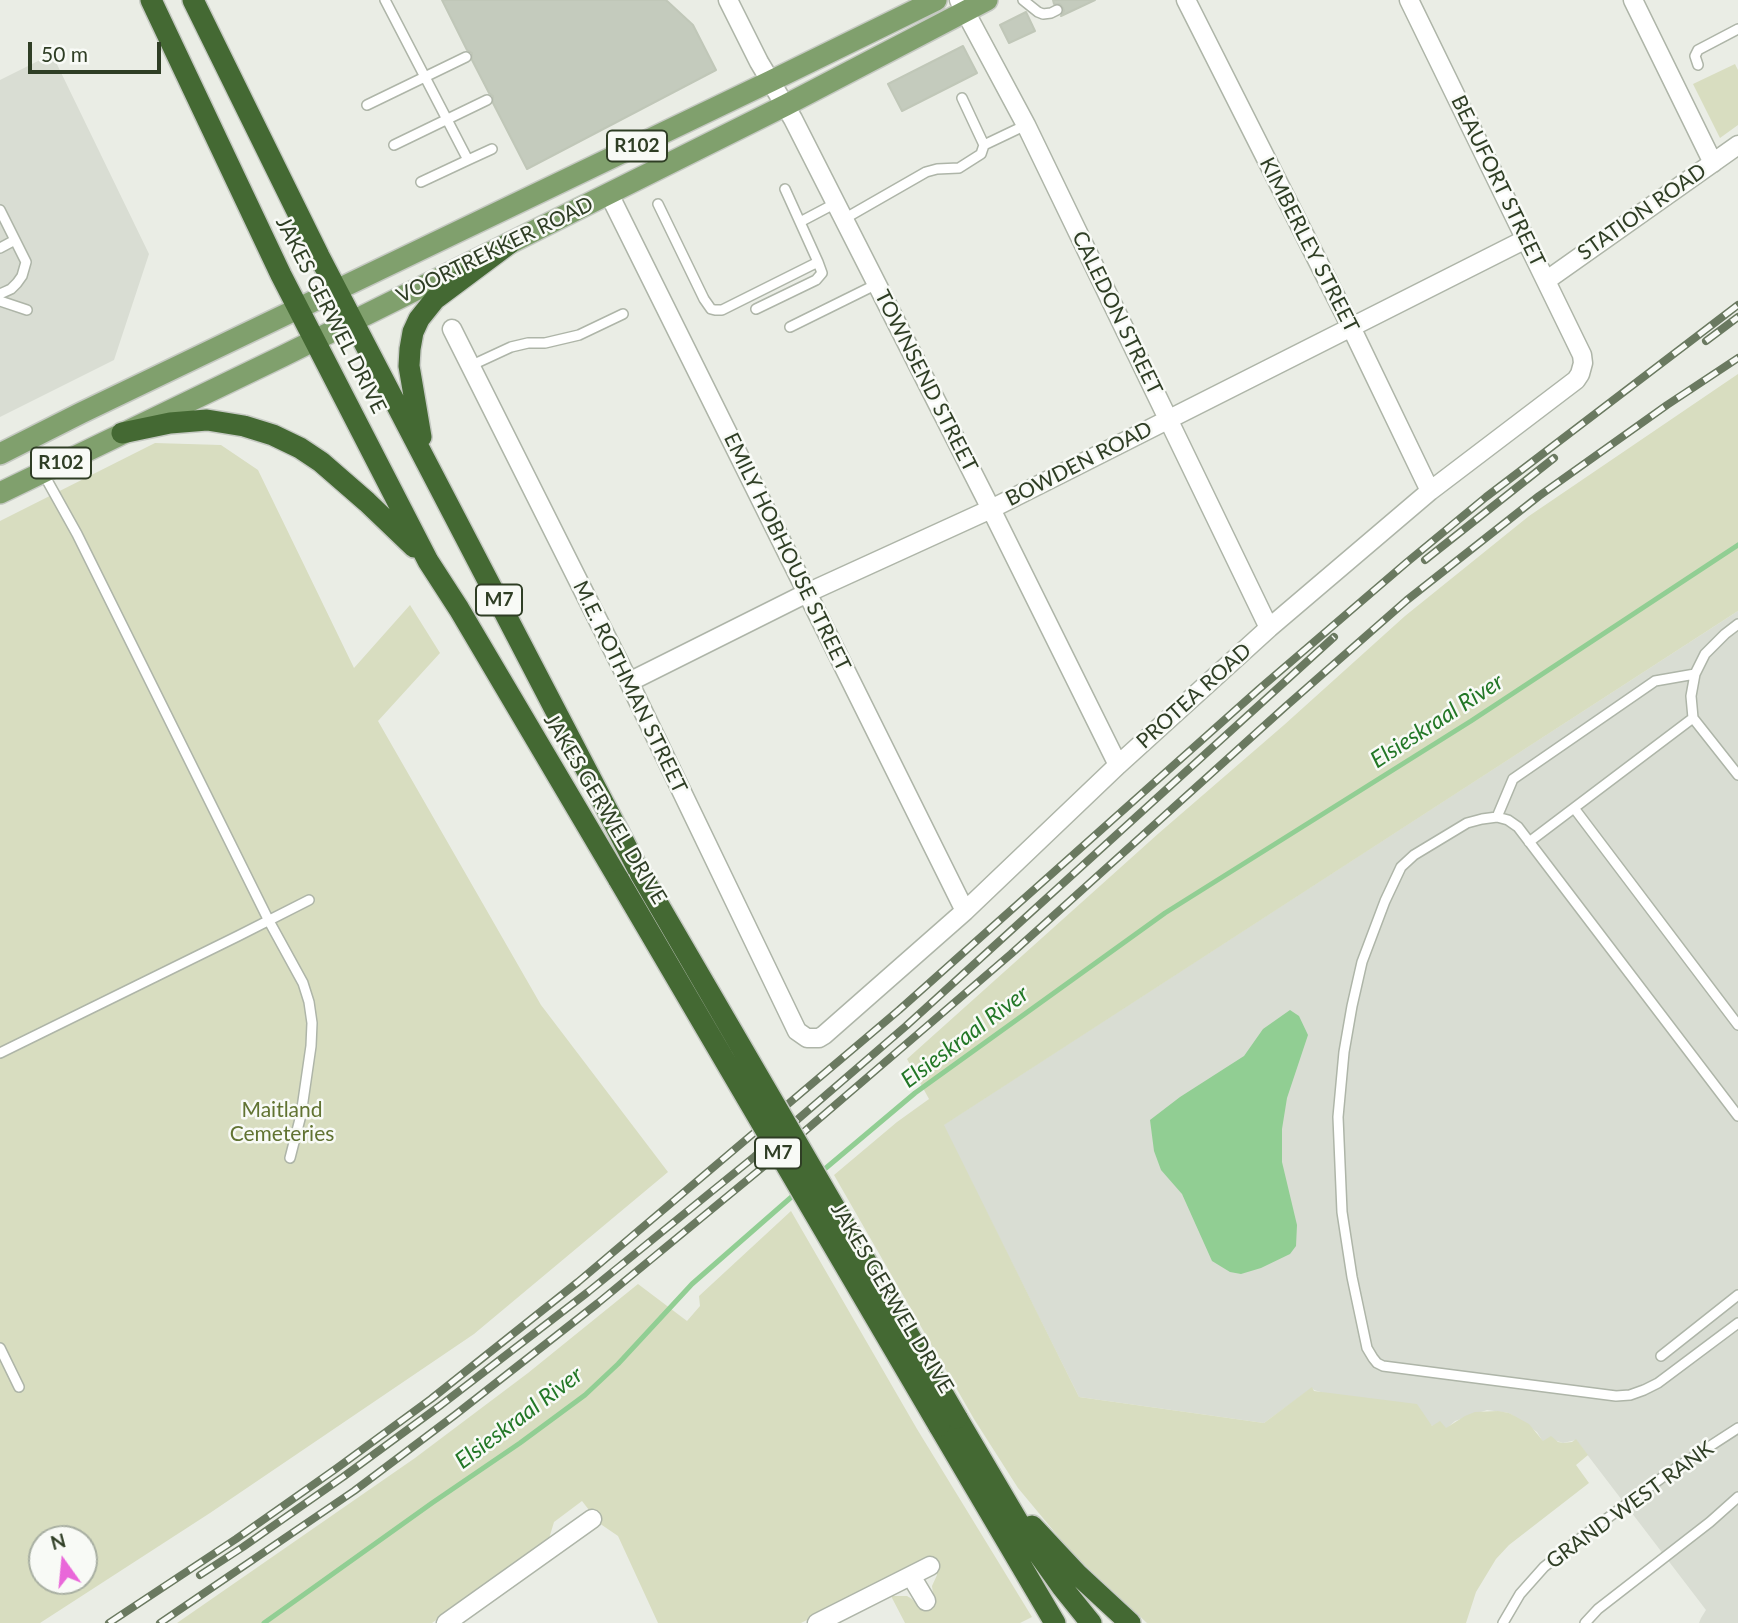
<!DOCTYPE html>
<html>
<head>
<meta charset="utf-8">
<style>
	body { margin:0 }
	#map { position:relative; width:1738px; height:1623px; overflow:hidden; background:#eaede5; font-family:Lato,sans-serif }
	canvas { display:block }
	.north { position:absolute; left:28px; top:1525px; width:70px; height:70px; box-sizing:border-box; background:#f8faf6; border:2px solid #a8afa2; border-radius:50%; rotate:345deg; font-size:19px; font-weight:700; line-height:28px; text-align:center; color:#2f3e25 }
	.north::after { content:''; display:block; margin:auto; width:24px; height:32px; background:#e967d9; clip-path:polygon(50% 0,100% 100%,50% 72%,0 100%) }
	.scale { position:absolute; left:28px; top:42px; width:133px; height:32px; box-sizing:border-box; border:4px solid #2f3e25; border-top:0; padding-left:9px; font-size:21px; line-height:24px; white-space:nowrap; color:#2f3e25; -webkit-text-stroke:5px #f8faf6; paint-order:stroke }
</style>
</head>
<body>
<div id="map">
<canvas width="1738" height="1623"></canvas>
<div class="north">N</div>
<div class="scale">50 m</div>
</div>
<script>
const ctx = document.querySelector('canvas').getContext('2d');
ctx.lineJoin = 'round';
function fillPath(path, color) {
  ctx.fillStyle = color;
  ctx.fill(path, 'evenodd');
}
function poly(rows) {
  const path = new Path2D();
  for (const r of rows) {
    path.moveTo(r[0], r[1]);
    for (let i = 2; i < r.length; i += 2) path.lineTo(r[i], r[i + 1]);
  }
  return path;
}
function trace(path, color, width, dash) {
  ctx.strokeStyle = color;
  ctx.lineWidth = width;
  ctx.lineCap = dash ? 'butt' : 'round';
  ctx.setLineDash(dash || []);
  ctx.stroke(path);
}
function label(font, color, halo, rows, align = 'center') {
  ctx.font = font + ' Lato,sans-serif';
  ctx.lineWidth = 5;
  ctx.setLineDash([]);
  ctx.textBaseline = 'middle';
  ctx.strokeStyle = halo;
  ctx.fillStyle = color;
  for (const [text, x, y, turn = 0] of rows) {
    ctx.save();
    ctx.translate(x, y);
    ctx.rotate((+turn || 0) * Math.PI / 180);
    ctx.textAlign = isNaN(turn) ? turn : align;
    if (halo) ctx.strokeText(text, 0, 0);
    ctx.fillText(text, 0, 0);
    ctx.restore();
  }
}
const built = poly([
	[52,54,149,254,114,360,0,417,0,80],
	[1738,611,1738,1623,1699,1623,1701,1618,1706,1610,1576,1440,1563,1443,1554,1440,1543,1442,1537,1432,1509,1413,1487,1410,1455,1421,1446,1429,1433,1426,1314,1390,1312,1388,1264,1423,1079,1397,943,1125]
]);
const green = poly([
	[1735,64,1738,70,1738,125,1720,138,1693,84],
	[1738,374,1738,611,944,1125,1079,1397,1264,1423,1312,1387,1314,1391,1417,1404,1432,1426,1440,1421,1446,1428,1465,1416,1475,1412,1498,1411,1509,1413,1529,1424,1543,1441,1551,1436,1558,1442,1563,1443,1572,1442,1576,1439,1588,1455,1576,1465,1589,1483,1509,1545,1496,1559,1476,1592,1466,1623,1147,1623,1072,1553,1018,1488,974,1419,834,1175,897,1122,929,1099,907,1059,1159,833,1284,725,1405,616,1529,516],
	[155,443,221,445,258,470,354,668,410,605,440,653,378,721,541,1005,668,1172,474,1334,210,1513,40,1623,0,1623,0,521],
	[42,1539,84,1539,84,1581,42,1581],
	[791,1211,917,1429,1032,1617,1020,1623,905,1623,891,1596,907,1596,912,1599,920,1608,934,1601,932,1586,937,1575,929,1559,801,1623,658,1623,618,1536,599,1523,582,1501,554,1522,548,1542,432,1623,177,1623,415,1458,528,1373,638,1284,687,1321,700,1306,699,1296]
]);
const water = poly([
	[1290,1010,1299,1016,1308,1035,1287,1098,1282,1129,1282,1162,1297,1225,1296,1246,1290,1254,1261,1268,1241,1274,1230,1272,1212,1261,1182,1194,1161,1170,1154,1151,1150,1120,1180,1097,1244,1056,1263,1029]
]);
const stream = poly([
	[820,1173,915,1093,1165,913,1471,721,1738,545],
	[264,1623,432,1503,520,1443,585,1395,618,1364,692,1284,796,1193]
]);
const building = poly([
	[442,0,666,0,693,25,716,70,527,169,493,103,493,96,489,93,472,60,472,53,467,50,442,0],
	[1053,0,1095,0,1061,16,1064,11,1063,8,1060,4,1054,4,1053,0],
	[1026,12,1035,31,1009,43,1000,25,1026,12],
	[963,46,977,73,902,111,888,84,963,46]
]);
const lane = poly([
	[385,0,468,160,421,182],
	[1023,0,1038,12,1043,14,1051,13,1057,10],
	[1698,65,1695,56,1698,50,1738,29],
	[962,98,984,145,1026,125],
	[367,105,466,57],
	[394,145,487,100],
	[468,160,492,149],
	[658,204,704,299,711,309,715,310,722,310,818,262],
	[0,210,26,262,22,276,17,283,11,289,0,294],
	[844,219,926,172,937,169,959,168,981,154,984,145],
	[800,222,836,203],
	[0,248,15,240],
	[0,301,27,310],
	[756,309,816,280,822,273,818,262,785,189],
	[790,327,877,284],
	[470,366,511,347,528,343,545,343,579,335,623,314],
	[43,473,77,534,269,921,303,983,309,1002,312,1023,311,1046,301,1115,290,1158],
	[1693,718,1691,696,1695,674,1705,654,1725,634,1738,624],
	[1693,718,1738,775],
	[1574,808,1738,1025],
	[1497,817,1513,779,1655,681,1695,674],
	[1529,842,1693,718],
	[0,1053,238,936,309,900],
	[1738,1116,1518,827,1508,820,1497,817,1482,819,1467,823,1414,855,1401,867,1385,901,1362,962,1352,1006,1344,1052,1338,1117,1342,1212,1352,1277,1367,1348,1373,1358,1377,1363,1383,1366,1616,1396,1630,1395,1644,1390,1658,1383,1738,1323],
	[0,1348,19,1387],
	[1661,1356,1738,1295],
	[1503,1623,1520,1594,1544,1567,1582,1537,1667,1474,1738,1428],
	[1585,1623,1598,1609,1710,1522,1738,1497]
]);
const street = poly([
	[728,0,759,62,793,119,991,509,1118,765],
	[959,0,1026,125,1269,628],
	[1186,0,1351,327,1430,491],
	[1633,0,1713,163],
	[609,194,965,911],
	[1547,280,1738,145],
	[452,329,629,682,797,1031,807,1038,819,1038,824,1035,965,911,1118,765,1269,628,1430,491,1576,380,1580,374,1583,363,1582,355,1409,0],
	[629,682,807,593,991,509,1526,239],
	[911,1576,926,1601],
	[446,1623,592,1519],
	[817,1623,930,1566]
]);
const primary = poly([
	[0,454,81,413,771,81,936,0],
	[0,493,283,356,510,243,786,105,987,0]
]);
const highway = poly([
	[151,0,281,275,428,561,459,609,619,880],
	[193,0,319,256,640,873],
	[122,433,170,423,207,420,244,426,273,435,300,448,321,462,367,502,414,547],
	[421,437,409,366,410,349,413,332,419,319,435,299,510,243],
	[957,1418,1030,1542,1062,1587,1091,1623],
	[939,1426,1055,1623],
	[1032,1526,1077,1574,1130,1623]
]);
const rail = poly([
	[1706,341,1738,317],
	[1425,560,1554,458],
	[200,1575,243,1547,343,1477,441,1405,588,1292,754,1157,906,1026,1334,637],
	[109,1623,236,1539,337,1468,431,1399,578,1282,899,1010,1258,690,1406,563,1486,497,1738,305],
	[160,1623,354,1491,455,1415,598,1303,763,1167,1011,954,1285,707,1407,600,1539,496,1667,405,1738,358]
]);
const highwayBridge = poly([
	[640,873,957,1418],
	[619,880,939,1426]
]);
const shields = [
	[637,146,60],
	[61,463,60],
	[499,600,46],
	[778,1153,46]
];
const shieldNames = [
	["R102",637,146],
	["R102",61,463],
	["M7",499,600],
	["M7",778,1153]
];
const streetNames = [
	["BEAUFORT STREET",1498,181,64],
	["STATION ROAD",1642,212,-35],
	["KIMBERLEY STREET",1309,245,63],
	["VOORTREKKER ROAD",495,250,-26],
	["CALEDON STREET",1117,313,64],
	["JAKES GERWEL DRIVE",331,315,63],
	["TOWNSEND STREET",926,381,63],
	["BOWDEN ROAD",1079,464,-27],
	["EMILY HOBHOUSE STREET",787,552,64],
	["M.E. ROTHMAN STREET",630,687,64],
	["PROTEA ROAD",1194,696,-42],
	["JAKES GERWEL DRIVE",605,809,59],
	["JAKES GERWEL DRIVE",892,1298,59],
	["GRAND WEST RANK",1630,1505,-36]
];
const parkNames = [
	["Maitland",282,1110],
	["Cemeteries",282,1134]
];
const waterNames = [
	["Elsieskraal River",1437,721,-33],
	["Elsieskraal River",965,1037,-37],
	["Elsieskraal River",519,1418,-37]
];
fillPath(built, '#d9ddd3');
fillPath(green, '#d8ddc0');
fillPath(water, '#91ce93');
trace(stream, '#91ce93', 5);
fillPath(building, '#c4cbbd');
trace(building, '#c0c7b8', 2);
trace(lane, '#aeb5a8', 12);
trace(street, '#aeb5a8', 21);
trace(primary, '#c5c9c2', 24);
trace(highway, '#c5c9c2', 24);
trace(lane, '#fff', 9);
trace(street, '#fff', 18);
trace(primary, '#80a06d', 21);
trace(highway, '#446933', 21);
trace(rail, '#6a7960', 8);
trace(rail, '#f8faf6', 5, [16]);
trace(highwayBridge, '#c5c9c2', 24, []);
trace(highwayBridge, '#446933', 21);
for (const [x, y, w] of shields) {
  const box = new Path2D();
  box.roundRect(x - w / 2, y - 15.5, w, 31, 5);
  ctx.fillStyle = '#f8faf6';
  ctx.fill(box);
  trace(box, '#2f3e25', 2);
}
label('bold 19px', '#2f3e25', null, shieldNames);
label('21px', '#2f3e25', '#f8faf6', streetNames);
label('21px', '#617332', '#f8faf6', parkNames);
label('italic 23px', '#227726', '#f8faf6', waterNames);
</script>
</body>
</html>
